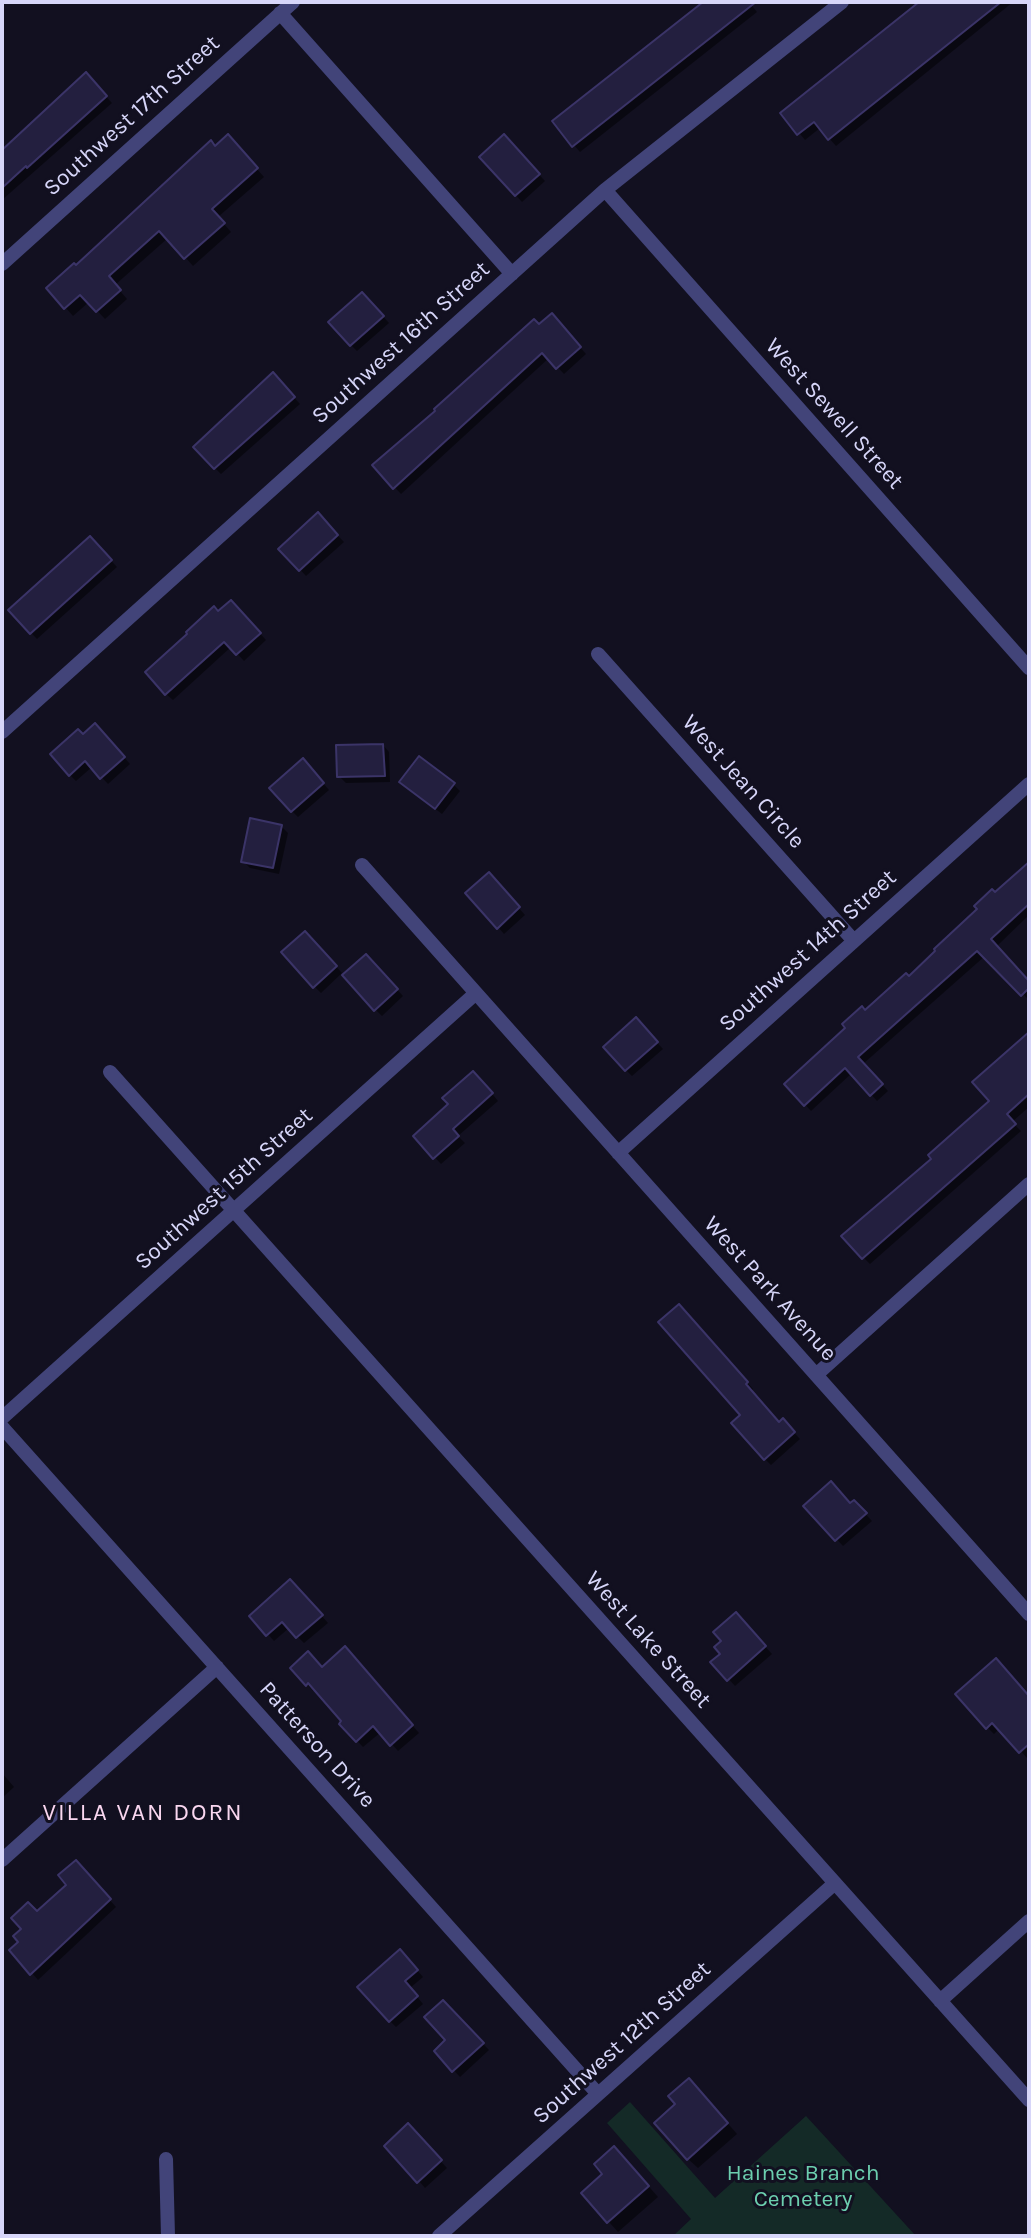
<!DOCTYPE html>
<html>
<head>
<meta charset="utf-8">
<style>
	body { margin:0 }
	#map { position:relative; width:1031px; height:2238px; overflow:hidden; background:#121020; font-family:Karla,sans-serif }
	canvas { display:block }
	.frame { position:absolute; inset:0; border:4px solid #d7d6f9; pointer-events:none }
</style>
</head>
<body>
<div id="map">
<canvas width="1031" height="2238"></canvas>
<div class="frame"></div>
</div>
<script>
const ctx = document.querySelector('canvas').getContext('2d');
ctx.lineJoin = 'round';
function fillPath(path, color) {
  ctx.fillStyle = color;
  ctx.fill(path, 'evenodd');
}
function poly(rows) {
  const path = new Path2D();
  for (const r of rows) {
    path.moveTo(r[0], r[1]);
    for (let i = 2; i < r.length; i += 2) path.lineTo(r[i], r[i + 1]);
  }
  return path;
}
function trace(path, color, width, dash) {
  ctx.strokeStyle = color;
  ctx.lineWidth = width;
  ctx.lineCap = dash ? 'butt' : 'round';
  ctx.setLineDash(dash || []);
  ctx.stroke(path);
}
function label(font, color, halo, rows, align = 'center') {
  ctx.font = font + ' Karla,sans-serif';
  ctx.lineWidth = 6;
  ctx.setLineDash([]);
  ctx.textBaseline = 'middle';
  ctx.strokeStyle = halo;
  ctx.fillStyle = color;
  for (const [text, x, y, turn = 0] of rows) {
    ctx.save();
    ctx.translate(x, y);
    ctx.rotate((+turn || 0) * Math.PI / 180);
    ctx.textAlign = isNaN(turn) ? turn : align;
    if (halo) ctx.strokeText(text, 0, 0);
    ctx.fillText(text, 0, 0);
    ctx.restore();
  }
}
const green = poly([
	[630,2102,715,2198,806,2116,916,2236,673,2236,691,2219,607,2123]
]);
const shadow = poly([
	[706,2,749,2,757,12,580,152,554,122],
	[922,2,1013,2,836,146,820,128,805,140,783,113],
	[86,75,112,103,2,200,2,152],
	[504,137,545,181,522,202,481,157],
	[235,144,264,177,218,217,231,232,193,266,168,238,115,285,127,299,105,319,89,302,73,316,48,288],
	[369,301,389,323,357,351,351,345],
	[558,322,586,354,564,374,549,358,401,494,374,465,539,326],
	[279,381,300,404,221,474,215,468],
	[318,515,344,542,306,576,281,549],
	[90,538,117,567,37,639,10,611],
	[231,602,266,640,244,661,231,647,173,700,166,694,218,613],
	[102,732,130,764,108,784,92,767,76,781,70,775,83,736],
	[383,745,389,752,390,782,346,783,339,776],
	[309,767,329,790,298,817,292,811],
	[453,784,460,791,442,814,408,788],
	[281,826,288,833,279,874,250,868,243,861],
	[1029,864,1029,915,996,947,1029,983,1029,1000,985,956,863,1064,888,1091,877,1101,852,1073,811,1111,786,1084,866,1012,909,978],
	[495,881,525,915,504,934,498,927],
	[305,933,342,973,321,993,314,986],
	[366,956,403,996,382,1016,375,1009],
	[642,1026,663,1049,632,1076,626,1070],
	[1028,1035,1029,1107,1012,1122,1021,1131,870,1264,863,1257,934,1159,992,1101],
	[480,1079,498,1101,458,1136,465,1143,441,1164,415,1136],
	[685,1313,753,1389,751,1392,779,1424,783,1421,800,1439,771,1465,765,1459],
	[854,1502,872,1521,843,1546,806,1506,850,1505],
	[297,1588,328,1623,304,1643,289,1628,274,1641,251,1616],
	[742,1621,772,1654,735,1686,713,1662,722,1654],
	[351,1655,419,1733,398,1751,381,1732,363,1747,341,1724,344,1721,316,1689,313,1691,292,1668,322,1669],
	[1002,1666,1029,1698,1029,1756,1027,1758,1000,1728,994,1734,987,1727],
	[2,1773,14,1787,2,1798],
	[82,1869,116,1907,38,1980,32,1973,21,1942,37,1913,69,1885],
	[406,1957,423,1977,410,1988,423,2004,396,2027,390,2021],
	[443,2002,489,2050,460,2077,436,2051,448,2041],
	[699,2090,737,2134,698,2168,688,2159],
	[408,2126,447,2168,425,2188,419,2181],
	[624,2158,658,2197,618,2232,583,2193]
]);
const building = poly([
	[703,2,756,2,572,147,552,121,703,2],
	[919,2,1001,2,828,140,814,122,797,135,780,113,919,2],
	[86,72,107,96,27,168,26,166,2,188,2,150,86,72],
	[228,134,258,168,212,209,225,223,184,259,159,231,109,276,121,290,96,312,80,295,64,309,46,288,74,263,76,265,211,140,215,146,228,134],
	[504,134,540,174,515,196,479,157,504,134],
	[362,292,384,316,350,346,328,322,362,292],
	[552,313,581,347,556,369,542,353,393,489,372,465,435,411,434,409,534,319,539,324,552,313],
	[273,372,295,397,214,469,193,447,273,372],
	[318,512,338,535,299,571,278,549,318,512],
	[90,536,112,560,30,634,8,610,90,536],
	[231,600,261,633,236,655,224,642,165,695,145,672,187,634,186,632,214,606,218,611,231,600],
	[95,723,125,757,100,779,85,761,69,776,50,754,78,729,83,734,95,723],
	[383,744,385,776,337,777,336,745,383,744],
	[419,756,455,783,435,809,399,782,419,756],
	[303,758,324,783,291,812,269,788,303,758],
	[250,818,282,825,273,868,241,862,250,818],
	[1029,862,1029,904,991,939,1029,981,1029,988,1021,996,977,951,858,1057,883,1084,870,1096,845,1068,804,1106,784,1084,845,1028,842,1024,862,1006,865,1010,906,973,909,976,935,951,934,949,977,909,974,906,992,889,995,892,1029,862],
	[489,872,520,907,497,929,465,893,489,872],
	[305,931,337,966,313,988,281,952,305,931],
	[366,954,398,989,374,1011,342,975,366,954],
	[636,1017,658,1042,625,1071,603,1047,636,1017],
	[1029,1032,1029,1094,1007,1114,1016,1124,862,1259,841,1236,931,1159,928,1155,989,1101,972,1082,1029,1032],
	[473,1071,493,1093,453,1129,459,1136,433,1159,413,1136,448,1104,442,1098,473,1071],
	[679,1304,748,1382,746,1384,779,1422,783,1418,795,1432,764,1460,731,1423,740,1415,658,1322,679,1304],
	[831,1481,850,1503,854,1500,867,1513,835,1541,803,1506,831,1481],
	[290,1579,323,1615,296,1638,282,1622,266,1636,249,1616,290,1579],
	[736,1612,766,1646,727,1681,710,1662,720,1654,714,1647,721,1641,713,1632,736,1612],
	[345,1646,413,1725,390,1746,373,1726,356,1742,339,1724,341,1721,308,1683,306,1686,290,1668,308,1651,322,1667,345,1646],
	[996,1658,1029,1696,1029,1744,1019,1753,992,1723,986,1729,955,1694,996,1658],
	[76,1860,111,1899,30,1975,9,1950,18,1942,13,1936,21,1929,11,1918,28,1902,37,1911,66,1885,58,1875,76,1860],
	[400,1949,418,1970,405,1981,418,1996,389,2022,357,1987,400,1949],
	[443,2000,484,2043,452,2072,434,2051,445,2040,424,2017,443,2000],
	[689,2078,728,2123,687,2160,654,2123,675,2104,668,2096,689,2078],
	[408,2123,442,2160,417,2183,384,2146,408,2123],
	[614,2146,649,2186,607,2223,581,2193,602,2174,594,2164,614,2146]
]);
const minor = poly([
	[280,13,512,274],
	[605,190,1029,668],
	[2,264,293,2],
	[598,654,854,941],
	[2,732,605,190,842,2],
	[362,865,1029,1614],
	[110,1072,1029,2100],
	[618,1153,1029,784],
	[816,1375,1029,1184],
	[2,1418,476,993],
	[2,1427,598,2094],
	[2,1860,217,1667],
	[940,2001,1029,1921],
	[166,2159,168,2236],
	[439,2236,835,1883]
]);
const streetNames = [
	["Southwest 17th Street",132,116,-42],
	["Southwest 16th Street",401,343,-42],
	["West Sewell Street",834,414,48],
	["West Jean Circle",743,782,48],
	["Southwest 14th Street",808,951,-42],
	["Southwest 15th Street",224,1189,-42],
	["West Park Avenue",770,1289,48],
	["West Lake Street",648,1640,48],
	["Patterson Drive",317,1745,48],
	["Southwest 12th Street",622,2043,-42]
];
const parkNames = [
	["Haines Branch",803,2173],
	["Cemetery",803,2199]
];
const neighbourhoodNames = [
	["VILLA VAN DORN",143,1813]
];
fillPath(green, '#142a27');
fillPath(shadow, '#0007');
fillPath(building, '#231f3f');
trace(building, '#3b3468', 2);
trace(minor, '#424479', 14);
label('23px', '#d7d6f9', '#121020', streetNames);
label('23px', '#6ccfaf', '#121020', parkNames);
ctx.letterSpacing = '2px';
label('24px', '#fad7f0', '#121020', neighbourhoodNames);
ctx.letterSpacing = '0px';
</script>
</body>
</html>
